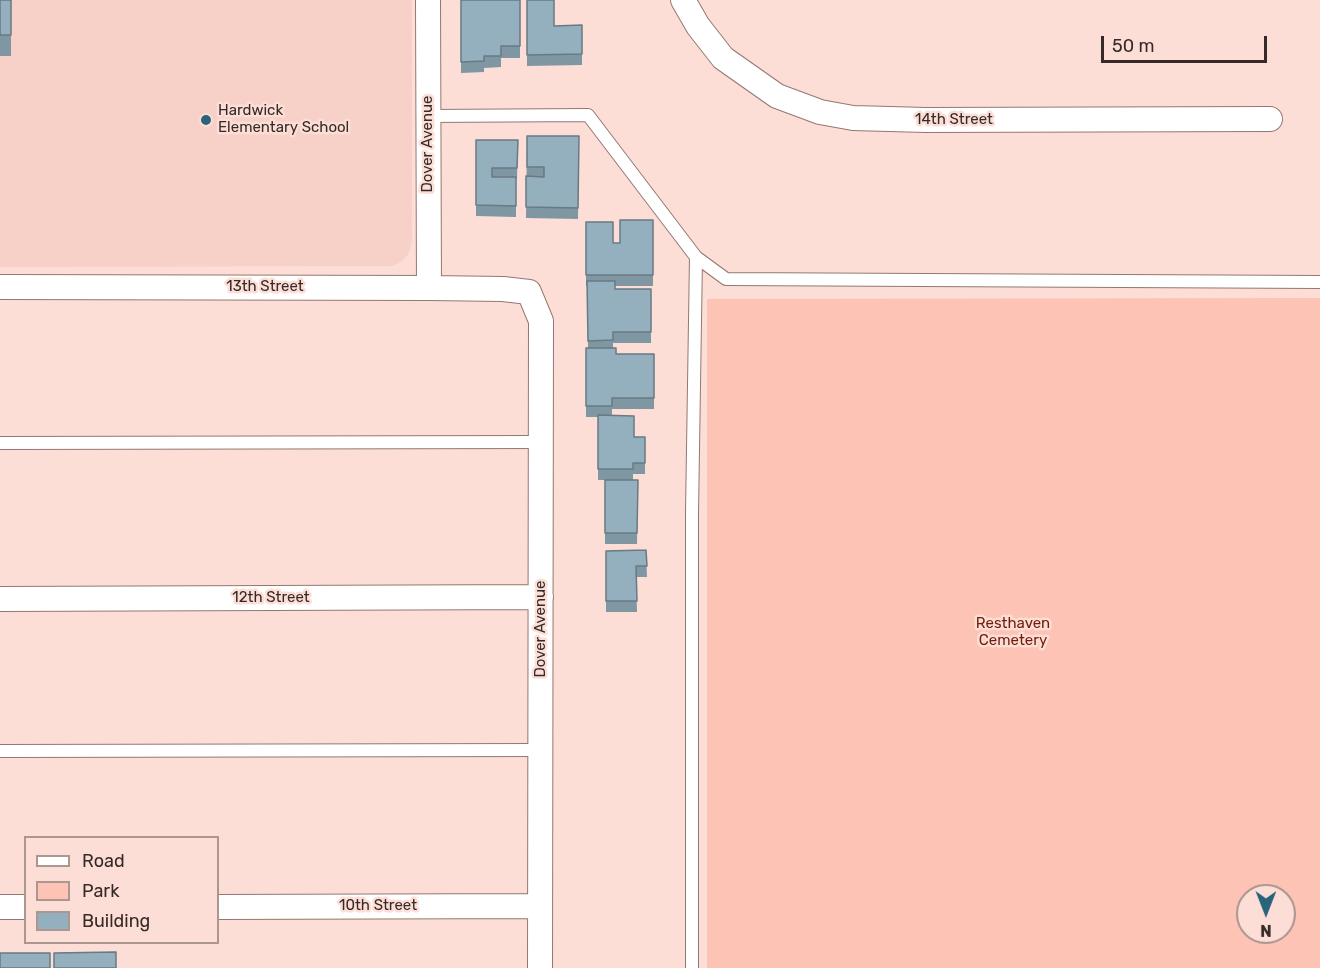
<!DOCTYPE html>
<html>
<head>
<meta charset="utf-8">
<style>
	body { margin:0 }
	#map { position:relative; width:1320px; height:968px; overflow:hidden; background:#fcded6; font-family:Rubik,sans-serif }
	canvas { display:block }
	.legend { position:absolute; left:24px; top:836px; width:195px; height:108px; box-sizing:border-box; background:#fcded6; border:2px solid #ac9690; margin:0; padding:8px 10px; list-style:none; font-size:18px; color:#352a27 }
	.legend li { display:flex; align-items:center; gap:12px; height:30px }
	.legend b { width:30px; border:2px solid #ac9690 }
	.north { position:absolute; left:1236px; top:884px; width:60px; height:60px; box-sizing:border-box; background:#fcded6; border:2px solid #ac9690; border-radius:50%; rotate:180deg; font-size:16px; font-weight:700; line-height:24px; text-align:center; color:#352a27 }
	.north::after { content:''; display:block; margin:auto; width:21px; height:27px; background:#2a637c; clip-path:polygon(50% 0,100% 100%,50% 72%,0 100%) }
	.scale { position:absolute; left:1101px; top:36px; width:166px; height:27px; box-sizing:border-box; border:3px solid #352a27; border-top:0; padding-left:8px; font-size:18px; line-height:21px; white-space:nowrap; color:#352a27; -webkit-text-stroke:4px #fcded6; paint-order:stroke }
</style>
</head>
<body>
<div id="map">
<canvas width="1320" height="968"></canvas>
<ul class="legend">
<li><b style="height:8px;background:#fff"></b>Road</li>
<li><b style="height:16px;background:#fdc3b5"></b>Park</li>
<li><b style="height:16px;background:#94afbd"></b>Building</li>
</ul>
<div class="north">N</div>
<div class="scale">50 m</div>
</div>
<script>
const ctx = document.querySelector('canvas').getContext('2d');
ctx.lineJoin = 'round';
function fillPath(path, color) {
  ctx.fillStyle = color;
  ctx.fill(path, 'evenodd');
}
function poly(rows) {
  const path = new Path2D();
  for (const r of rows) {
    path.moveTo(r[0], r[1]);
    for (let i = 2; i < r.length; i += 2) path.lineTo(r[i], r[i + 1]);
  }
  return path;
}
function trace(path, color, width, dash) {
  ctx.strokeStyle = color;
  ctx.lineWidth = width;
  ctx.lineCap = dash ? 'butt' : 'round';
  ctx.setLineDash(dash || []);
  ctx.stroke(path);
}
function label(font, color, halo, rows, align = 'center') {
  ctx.font = font + ' Rubik,sans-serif';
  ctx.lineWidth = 5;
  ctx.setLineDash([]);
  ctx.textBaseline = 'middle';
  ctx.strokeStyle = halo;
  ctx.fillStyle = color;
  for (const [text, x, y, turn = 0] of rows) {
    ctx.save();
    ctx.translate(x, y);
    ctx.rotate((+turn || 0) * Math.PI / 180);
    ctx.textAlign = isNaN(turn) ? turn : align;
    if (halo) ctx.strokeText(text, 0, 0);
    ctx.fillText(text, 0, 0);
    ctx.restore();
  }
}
const built = poly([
	[0,0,412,0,412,239,411,246,408,255,399,263,392,266,385,266,0,267]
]);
const green = poly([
	[1320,298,1320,968,707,968,707,299],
	[1248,896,1284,896,1284,932,1248,932]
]);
const service = poly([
	[428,116,588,115,696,257,726,279,1320,282],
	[0,443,541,442],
	[0,751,540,750],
	[692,968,692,513,696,257]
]);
const minor = poly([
	[428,0,429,288],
	[683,0,698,26,723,58,777,96,820,112,853,118,926,120,1270,119],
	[0,287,429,288,503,289,529,292,541,321,540,968],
	[0,599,541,597],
	[0,907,26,907],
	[218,907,539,906]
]);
const wall = poly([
	[0,0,11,0,11,56,0,56],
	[461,0,520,0,520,58,501,58,501,67,484,68,484,72,461,73],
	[527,0,554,26,582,25,582,65,527,66],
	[527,136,579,136,578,219,526,218],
	[476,140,518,140,517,179,516,179,516,217,476,216],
	[653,220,653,286,615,286,615,289,651,289,651,343,613,343,613,348,616,354,654,354,654,409,612,409,612,415,634,437,645,437,645,474,633,474,633,480,638,480,637,544,605,544,605,480,598,480,598,417,586,417,586,348,588,348,587,286,586,286,586,222,613,243,620,243],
	[646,550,647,577,636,577,637,612,606,612,606,551]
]);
const building = poly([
	[0,0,11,0,11,35,0,35,0,0],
	[461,0,520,0,520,46,501,46,501,56,484,56,484,61,461,62,461,0],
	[527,0,554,0,554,26,582,25,582,54,527,55,527,0],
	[527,136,579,136,578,208,526,207,526,176,544,177,544,167,527,167,527,136],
	[476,140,518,140,517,168,492,168,492,177,516,177,516,206,476,205,476,140],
	[620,220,653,220,653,275,586,275,586,222,613,222,613,243,620,243,620,220],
	[587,281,615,281,615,289,651,289,651,332,613,332,613,340,588,341,587,281],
	[586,348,616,348,616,354,654,354,654,398,612,398,612,406,586,406,586,348],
	[598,415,634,416,634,437,645,437,645,463,633,463,633,469,598,469,598,415],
	[605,480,638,480,637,533,605,533,605,480],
	[646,550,647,566,636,566,637,601,606,601,606,551,646,550],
	[116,952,116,968,54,968,54,953,116,952],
	[0,953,50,953,50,968,0,968,0,953]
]);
const markers = [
	[206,120,6,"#2a637c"]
];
const poiNames = [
	["Hardwick",218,111],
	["Elementary School",218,128]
];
const streetNames = [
	["14th Street",954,120],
	["Dover Avenue",428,144,-90],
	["13th Street",265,287],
	["12th Street",271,598],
	["Dover Avenue",541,629,-90],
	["10th Street",378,906]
];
const parkNames = [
	["Resthaven",1013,624],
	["Cemetery",1013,641]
];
fillPath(built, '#f7d0c7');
fillPath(green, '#fdc3b5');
trace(service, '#937871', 14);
trace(minor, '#937871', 26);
trace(service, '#fff', 12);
trace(minor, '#fff', 24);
fillPath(wall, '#7f96a3');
fillPath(building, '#94afbd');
trace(building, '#687a84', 1.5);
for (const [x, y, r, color] of markers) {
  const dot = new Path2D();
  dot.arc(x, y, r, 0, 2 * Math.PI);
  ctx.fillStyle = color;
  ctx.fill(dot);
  trace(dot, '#fcded6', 2);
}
label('15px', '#352a27', '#fcded6', poiNames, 'left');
label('15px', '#352a27', '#fcded6', streetNames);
label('15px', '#711c07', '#fcded6', parkNames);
</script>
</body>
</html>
